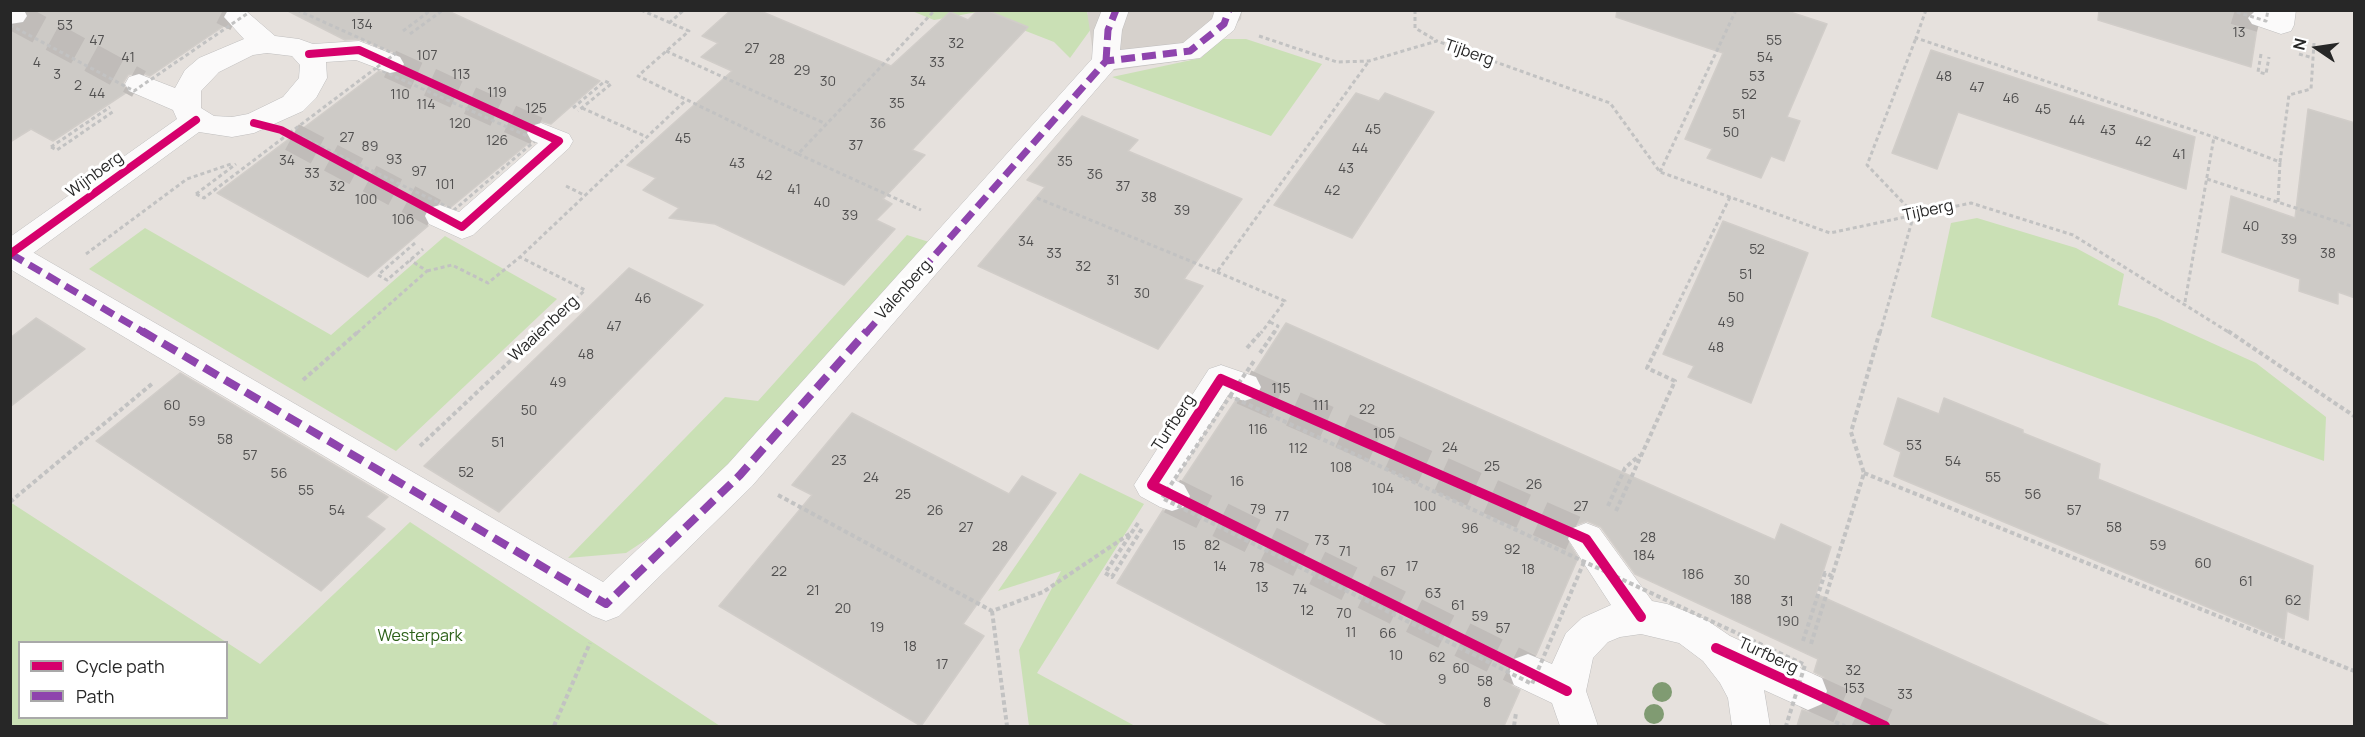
<!DOCTYPE html>
<html>
<head>
<meta charset="utf-8">
<style>
	body { margin:0 }
	#map { position:relative; width:2365px; height:737px; overflow:hidden; background:#e6e1dd; font-family:Manrope,sans-serif }
	canvas { display:block }
	.frame { position:absolute; inset:0; border:12px solid #272727; pointer-events:none }
	.legend { position:absolute; left:18px; top:641px; width:210px; height:78px; box-sizing:border-box; background:#fff; border:2px solid #a9a9a9; margin:0; padding:8px 10px; list-style:none; font-size:18px; color:#272727 }
	.legend li { display:flex; align-items:center; gap:12px; height:30px }
	.legend b { width:30px; border:2px solid #a9a9a9 }
	.north { position:absolute; left:2287px; top:18px; width:60px; height:60px; -webkit-text-stroke:4px #fff; paint-order:stroke; rotate:283deg; font-size:16px; font-weight:700; line-height:24px; text-align:center; color:#272727 }
	.north::after { content:''; display:block; margin:auto; width:21px; height:27px; background:#272727; clip-path:polygon(50% 0,100% 100%,50% 72%,0 100%) }
</style>
</head>
<body>
<div id="map">
<canvas width="2365" height="737"></canvas>
<div class="frame"></div>
<ul class="legend">
<li><b style="height:8px;background:#d6006c"></b>Cycle path</li>
<li><b style="height:8px;background:#8e44ad"></b>Path</li>
</ul>
<div class="north">N</div>
</div>
<script>
const ctx = document.querySelector('canvas').getContext('2d');
ctx.lineJoin = 'round';
function fillPath(path, color) {
  ctx.fillStyle = color;
  ctx.fill(path, 'evenodd');
}
function poly(rows) {
  const path = new Path2D();
  for (const r of rows) {
    path.moveTo(r[0], r[1]);
    for (let i = 2; i < r.length; i += 2) path.lineTo(r[i], r[i + 1]);
  }
  return path;
}
function trace(path, color, width, dash) {
  ctx.strokeStyle = color;
  ctx.lineWidth = width;
  ctx.lineCap = dash ? 'butt' : 'round';
  ctx.setLineDash(dash || []);
  ctx.stroke(path);
}
function label(font, color, halo, rows, align = 'center') {
  ctx.font = font + ' Manrope,sans-serif';
  ctx.lineWidth = 6;
  ctx.setLineDash([]);
  ctx.textBaseline = 'middle';
  ctx.strokeStyle = halo;
  ctx.fillStyle = color;
  for (const [text, x, y, turn = 0] of rows) {
    ctx.save();
    ctx.translate(x, y);
    ctx.rotate((+turn || 0) * Math.PI / 180);
    ctx.textAlign = isNaN(turn) ? turn : align;
    if (halo) ctx.strokeText(text, 0, 0);
    ctx.fillText(text, 0, 0);
    ctx.restore();
  }
}
const green = poly([
	[912,11,1087,11,1091,29,1070,58,1054,42,977,12,934,20],
	[1220,39,1246,39,1322,64,1271,136,1112,77,1201,58],
	[1977,218,2076,248,2124,274,2118,305,2157,318,2256,363,2326,417,2324,461,1931,317,1951,223],
	[145,228,331,335,445,236,557,299,396,451,89,269],
	[907,235,929,242,688,512,626,553,568,558,725,397,758,401],
	[1080,473,1144,504,1037,673,1135,726,1029,726,1019,650,1061,571,998,591],
	[10,502,260,664,410,522,720,726,11,726],
	[20,642,226,642,226,718,20,718]
]);
const plaza = poly([
	[1087,11,1242,11,1241,19,1201,58,1096,73]
]);
const building = poly([
	[27,10,225,10,222,17,227,24,150,76,140,72,128,75,123,83,127,92,53,141,31,129,10,142,10,26,25,23,29,17,27,10],
	[286,10,446,10,600,81,551,124,540,121,529,125,525,134,530,142,451,207,439,203,427,207,423,217,428,226,368,277,217,193,379,71,389,75,400,73,406,65,401,55,360,39,345,40,286,10],
	[731,10,758,10,891,66,950,12,968,20,978,10,986,10,1028,27,912,150,925,155,883,199,892,204,876,220,895,229,844,285,715,224,669,218,679,208,643,190,656,178,627,165,732,71,701,57,718,43,702,36,731,10],
	[1617,10,1784,10,1827,24,1787,117,1800,121,1784,161,1771,156,1761,178,1707,158,1712,149,1685,139,1723,53,1616,17,1617,10],
	[2099,10,2252,10,2246,18,2250,25,2257,28,2251,67,2098,20,2099,10],
	[1931,50,2195,137,2186,189,1958,112,1937,169,1892,153,1931,50],
	[1356,93,1379,101,1385,93,1434,112,1352,238,1274,205,1356,93],
	[2308,109,2355,123,2355,298,2338,292,2338,304,2299,291,2300,279,2222,252,2231,196,2295,218,2308,109],
	[1082,116,1138,140,1128,151,1242,199,1184,279,1203,286,1158,349,978,266,1045,187,1027,180,1082,116],
	[1723,221,1808,253,1751,403,1688,377,1694,366,1663,354,1723,221],
	[629,268,703,305,499,512,424,466,629,268],
	[36,318,85,349,10,407,10,338,36,318],
	[1286,323,1775,540,1781,524,1831,547,1816,594,2110,726,1797,726,1802,710,1809,712,1823,706,1829,692,1824,677,1814,672,1818,659,1635,574,1601,527,1587,521,1572,526,1566,538,1578,558,1536,655,1527,652,1512,658,1507,673,1512,686,1520,690,1504,726,1390,726,1117,583,1163,510,1173,513,1186,508,1192,495,1182,481,1236,400,1245,403,1258,398,1263,386,1258,376,1253,374,1286,323],
	[180,373,388,497,366,517,385,529,321,591,96,441,180,373],
	[1898,398,1939,414,1944,398,2023,430,2023,433,2100,464,2098,479,2313,566,2308,620,2287,611,2284,639,1894,476,1901,452,1884,444,1898,398],
	[852,413,1009,494,1022,476,1056,493,963,624,984,636,921,726,719,606,812,495,792,485,852,413]
]);
const minorTunnelFar1 = poly([
	[223,10,237,17],
	[2235,10,2261,18],
	[14,16,139,84],
	[390,64,541,133],
	[292,137,440,216]
]);
const minorTunnel = poly([
	[1244,387,1586,539],
	[1172,496,1528,672],
	[1808,691,1885,726]
]);
const pathFar1 = poly([
	[641,10,689,31,638,76,798,154,935,10],
	[1415,10,1415,28,1437,41],
	[1926,10,1916,38,2214,137],
	[669,23,684,10],
	[403,31,431,10],
	[410,34,443,10],
	[1259,36,1337,62,1369,61,1437,41,1610,103,1660,172,1830,233,1971,203,2073,235,2230,333],
	[666,51,826,124],
	[2261,54,2258,72,2266,74,2269,57],
	[2299,54,2313,58],
	[376,68,536,140,454,210,291,132,376,68],
	[573,108,605,81,611,84,578,111],
	[582,108,647,137],
	[51,147,57,150,114,111],
	[51,147,110,107],
	[798,154,921,210],
	[1660,172,1736,10],
	[2207,179,2354,227],
	[566,186,584,195],
	[196,194,236,164],
	[1037,198,1217,272,1369,61],
	[2278,202,2280,162],
	[415,243,378,275,387,280,423,249],
	[86,254,187,179,231,164],
	[427,271,452,265,488,283,520,257],
	[1217,272,1285,301,1261,333],
	[2185,302,2214,137,2280,162,2289,95,2311,89,2314,43],
	[1270,322,1278,326,1274,333],
	[357,333,427,271,410,260],
	[540,333,585,290,520,257,685,101],
	[1664,333,1730,197],
	[1880,333,1914,214,1867,165,1916,38]
]);
const path = poly([
	[2228,331,2354,416],
	[1247,348,1262,331],
	[1260,353,1275,331],
	[303,380,359,331],
	[420,446,542,331],
	[1864,473,2354,671],
	[778,495,992,611,1043,592,1131,533],
	[10,502,153,383],
	[1608,506,1625,468,1640,455],
	[1616,511,1675,381,1647,368,1665,331],
	[1138,523,1105,573,1112,577,1143,527],
	[992,611,1007,726],
	[1803,641,1825,573,1832,576],
	[1811,644,1864,473,1851,432,1880,331],
	[1835,722,1845,726],
	[554,726,590,643],
	[1514,726,1516,713]
]);
const pedestrian = poly([
	[1102,10,1129,10,1122,30,1120,50,1183,43,1212,19,1215,10,1242,10,1234,30,1200,58,1114,69,752,486,619,616,606,621,593,616,10,269,11,242,22,246,603,582,728,464,1092,59,1094,30,1102,10]
]);
const minor = poly([
	[10,10,24,10,27,16,23,22,10,24,10,10],
	[228,10,246,11,275,36,299,39,313,44,359,41,400,57,404,64,400,71,390,73,356,60,326,62,327,78,316,98,303,111,254,133,232,137,199,132,21,262,10,266,10,237,177,119,173,110,129,91,125,84,129,77,139,74,175,88,185,70,199,58,244,39,224,17,228,10],
	[267,53,292,56,300,65,299,78,283,97,248,114,232,117,214,116,201,108,201,91,219,72,253,55,267,53],
	[2256,10,2296,10,2294,25,2291,31,2281,34,2252,24,2248,18,2256,10],
	[541,123,569,134,573,141,569,148,473,235,462,239,429,224,425,216,429,208,440,205,459,212,538,143,531,140,527,133,531,126,541,123],
	[1221,365,1256,377,1261,387,1256,397,1244,401,1228,395,1175,480,1184,485,1190,496,1184,507,1172,511,1160,507,1140,496,1134,485,1209,369,1221,365],
	[1586,523,1599,528,1652,601,1667,604,1705,619,1730,636,1822,678,1827,691,1822,704,1808,710,1764,690,1770,726,1732,726,1728,698,1720,683,1703,661,1679,643,1641,634,1620,637,1608,642,1593,658,1586,691,1598,726,1560,726,1552,703,1514,685,1509,672,1514,659,1528,654,1552,664,1566,633,1582,618,1611,605,1568,539,1573,528,1586,523]
]);
const pathBridgeFar1 = poly([
	[297,10,395,54,376,68],
	[2230,10,2266,21,2268,10],
	[10,25,134,91,248,13],
	[196,194,204,198,291,132]
]);
const pathBridge = poly([
	[1230,396,1254,361],
	[1584,562,1532,684,1162,498,1230,396,1805,665,1786,726]
]);
const quietFar1 = poly([
	[1106,61,1108,30,1116,10],
	[11,254,145,333],
	[866,333,1106,61,1190,51,1224,24,1229,10]
]);
const quiet = poly([
	[142,331,606,604,740,475,867,331]
]);
const cyclewayFar1 = poly([
	[254,123,281,130,462,227,559,141,359,50,309,54],
	[10,254,196,120]
]);
const cycleway = poly([
	[1716,648,1885,726],
	[1567,691,1152,485,1221,379,1586,539,1641,617]
]);
const trees = [
	[1662,692],
	[1654,714]
];
const numberNames = [
	["134",362,25],
	["53",65,26],
	["13",2239,33],
	["47",97,41],
	["55",1774,41],
	["32",956,44],
	["27",752,49],
	["107",427,56],
	["41",128,58],
	["54",1765,58],
	["28",777,60],
	["4",37,63],
	["33",937,63],
	["29",802,71],
	["3",57,75],
	["113",461,75],
	["53",1757,77],
	["48",1944,77],
	["30",828,82],
	["34",918,82],
	["2",78,86],
	["47",1977,88],
	["119",497,93],
	["44",97,94],
	["110",400,95],
	["52",1749,95],
	["46",2011,99],
	["35",897,104],
	["114",426,105],
	["125",536,109],
	["45",2043,110],
	["51",1739,115],
	["44",2077,121],
	["120",460,124],
	["36",878,124],
	["45",1373,130],
	["43",2108,131],
	["50",1731,133],
	["27",347,138],
	["45",683,139],
	["126",497,141],
	["42",2143,142],
	["37",856,146],
	["89",370,147],
	["44",1360,149],
	["41",2179,155],
	["93",394,160],
	["34",287,161],
	["35",1065,162],
	["43",737,164],
	["43",1346,169],
	["97",419,172],
	["33",312,174],
	["36",1095,175],
	["42",764,176],
	["101",445,185],
	["32",337,187],
	["37",1123,187],
	["41",794,190],
	["42",1332,191],
	["38",1149,198],
	["100",366,200],
	["40",822,203],
	["39",1182,211],
	["39",850,216],
	["106",403,220],
	["40",2251,227],
	["39",2289,240],
	["34",1026,242],
	["52",1757,250],
	["33",1054,254],
	["38",2328,254],
	["32",1083,267],
	["51",1746,275],
	["31",1113,281],
	["30",1142,294],
	["50",1736,298],
	["46",643,299],
	["49",1726,323],
	["47",614,327],
	["48",1716,348],
	["48",586,355],
	["49",558,383],
	["115",1281,389],
	["60",172,406],
	["111",1321,406],
	["22",1367,410],
	["50",529,411],
	["59",197,422],
	["116",1258,430],
	["105",1384,434],
	["58",225,440],
	["51",498,443],
	["53",1914,446],
	["24",1450,448],
	["112",1298,449],
	["57",250,456],
	["23",839,461],
	["54",1953,462],
	["25",1492,467],
	["108",1341,468],
	["52",466,473],
	["56",279,474],
	["24",871,478],
	["55",1993,478],
	["16",1237,482],
	["26",1534,485],
	["104",1383,489],
	["55",306,491],
	["25",903,495],
	["56",2033,495],
	["100",1425,507],
	["27",1581,507],
	["79",1258,510],
	["54",337,511],
	["26",935,511],
	["57",2074,511],
	["77",1282,517],
	["27",966,528],
	["58",2114,528],
	["96",1470,529],
	["28",1648,538],
	["73",1322,541],
	["15",1179,546],
	["82",1212,546],
	["59",2158,546],
	["28",1000,547],
	["92",1512,550],
	["71",1345,552],
	["184",1644,556],
	["60",2203,564],
	["14",1220,567],
	["17",1412,567],
	["78",1257,568],
	["18",1528,570],
	["22",779,572],
	["67",1388,572],
	["186",1693,575],
	["30",1742,581],
	["61",2246,582],
	["13",1262,588],
	["74",1300,590],
	["21",813,591],
	["63",1433,594],
	["188",1741,600],
	["62",2293,601],
	["31",1787,602],
	["61",1458,606],
	["20",843,609],
	["12",1307,611],
	["70",1344,614],
	["59",1480,617],
	["190",1788,622],
	["19",877,628],
	["57",1503,629],
	["11",1351,633],
	["66",1388,634],
	["18",910,647],
	["10",1396,656],
	["62",1437,658],
	["17",942,665],
	["60",1461,669],
	["32",1853,671],
	["9",1442,680],
	["58",1485,682],
	["153",1854,689],
	["33",1905,695],
	["8",1487,703]
];
const streetNames = [
	["Tijberg",1469,53,19],
	["Wijnberg",95,175,-36],
	["Tijberg",1928,211,-12],
	["Valenberg",904,290,-48],
	["Waaienberg",544,329,-43],
	["Turfberg",1174,423,-57],
	["Turfberg",1768,656,25]
];
const parkNames = [
	["Westerpark",420,637]
];
fillPath(green, '#cae0b5');
fillPath(plaza, '#d6d1cc');
fillPath(building, '#cdcac6');
trace(building, '#d1cdc9', 1.5);
trace(minorTunnelFar1, '#c0bcb9', 29, [29, 15]);
trace(minorTunnel, '#c0bcb9', 36, [36, 18]);
trace(pedestrian, '#bfbebe', 1);
trace(minor, '#bfbebe', 1);
trace(pathFar1, '#c2c2c2', 3, [4, 3]);
trace(path, '#c2c2c2', 4, [4.5, 3]);
fillPath(pedestrian, '#fbfafa');
fillPath(minor, '#fbfafa');
trace(pathBridgeFar1, '#c2c2c2', 3, [4, 3]);
trace(pathBridge, '#c2c2c2', 4, [4.5, 3]);
trace(quietFar1, '#8e44ad', 7, [14, 7]);
trace(quiet, '#8e44ad', 8, [16, 8]);
trace(cyclewayFar1, '#d6006c', 8);
trace(cycleway, '#d6006c', 10);
ctx.fillStyle = '#809b72';
for (const [x, y] of trees) {
  ctx.beginPath();
  ctx.arc(x, y, 10, 0, 2 * Math.PI);
  ctx.fill();
}
label('14px', '#515050', null, numberNames);
label('16px', '#272727', '#fff', streetNames);
label('16px', '#2d611a', '#fff', parkNames);
</script>
</body>
</html>
